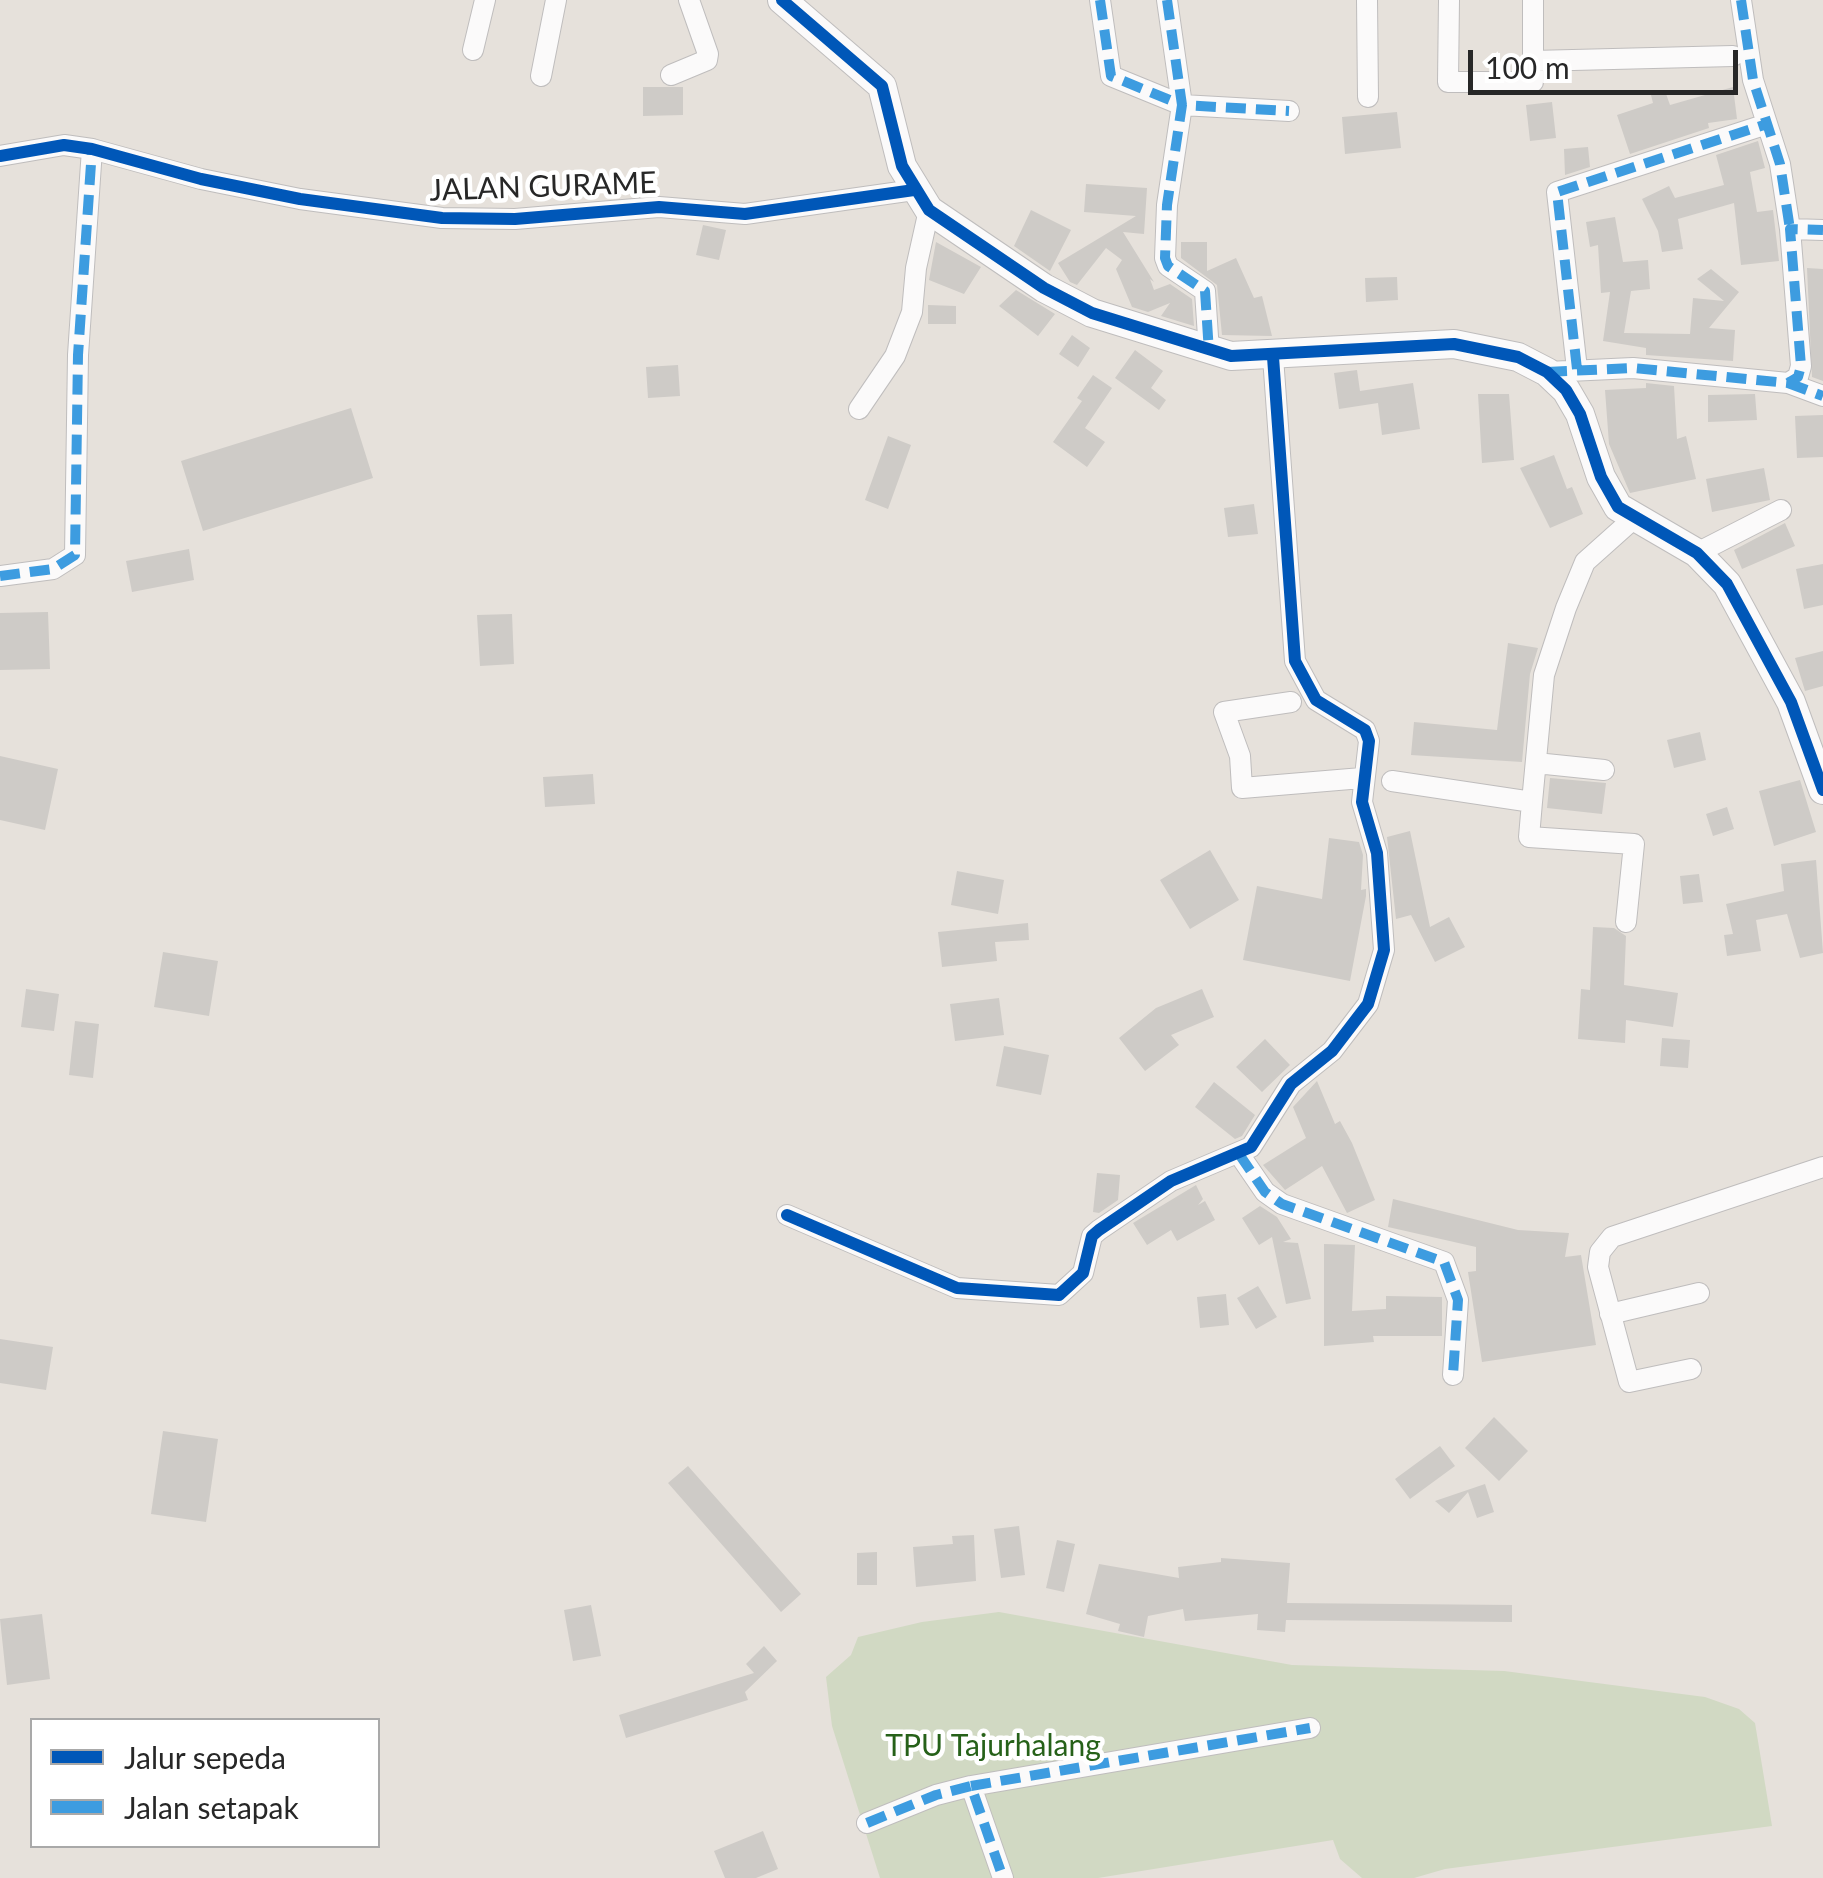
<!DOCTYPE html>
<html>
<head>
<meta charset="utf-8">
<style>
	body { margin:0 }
	#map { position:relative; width:1823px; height:1878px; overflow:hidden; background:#e6e1db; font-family:Lato,sans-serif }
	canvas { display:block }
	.legend { position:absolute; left:30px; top:1718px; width:350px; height:130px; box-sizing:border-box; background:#fff; border:2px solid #a9a9a9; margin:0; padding:12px 18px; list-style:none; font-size:30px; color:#272727 }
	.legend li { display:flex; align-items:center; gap:20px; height:50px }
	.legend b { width:50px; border:2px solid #a9a9a9 }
	.scale { position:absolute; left:1468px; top:50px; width:270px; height:45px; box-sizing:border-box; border:5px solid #272727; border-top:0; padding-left:12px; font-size:30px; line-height:35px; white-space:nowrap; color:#272727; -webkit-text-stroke:8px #fff; paint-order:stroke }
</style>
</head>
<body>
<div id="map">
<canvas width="1823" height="1878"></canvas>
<ul class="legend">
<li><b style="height:12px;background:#0057b8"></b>Jalur sepeda</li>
<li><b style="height:12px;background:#3d9ce0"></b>Jalan setapak</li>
</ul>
<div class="scale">100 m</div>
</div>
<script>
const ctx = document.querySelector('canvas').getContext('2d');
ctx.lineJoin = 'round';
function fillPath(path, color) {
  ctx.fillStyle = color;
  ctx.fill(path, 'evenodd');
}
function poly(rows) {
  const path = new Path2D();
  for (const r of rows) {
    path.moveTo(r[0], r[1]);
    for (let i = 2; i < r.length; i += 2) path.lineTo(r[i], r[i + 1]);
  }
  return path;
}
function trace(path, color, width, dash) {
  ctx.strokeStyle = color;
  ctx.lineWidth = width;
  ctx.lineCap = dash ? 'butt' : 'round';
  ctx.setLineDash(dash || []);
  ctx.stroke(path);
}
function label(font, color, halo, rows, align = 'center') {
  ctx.font = font + ' Lato,sans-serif';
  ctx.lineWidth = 9;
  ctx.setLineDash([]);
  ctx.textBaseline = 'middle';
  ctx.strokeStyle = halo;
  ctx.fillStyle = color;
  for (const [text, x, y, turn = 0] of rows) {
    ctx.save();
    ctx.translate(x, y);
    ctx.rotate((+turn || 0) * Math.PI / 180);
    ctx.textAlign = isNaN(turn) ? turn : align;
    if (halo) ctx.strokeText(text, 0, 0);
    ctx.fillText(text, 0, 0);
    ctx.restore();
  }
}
const cemetery = poly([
	[999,1612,1292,1665,1504,1671,1705,1697,1739,1709,1755,1723,1772,1826,1445,1869,1414,1878,1362,1878,1340,1859,1333,1840,1098,1878,880,1878,832,1726,826,1677,851,1655,858,1637,922,1622]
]);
const building = poly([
	[643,87,683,87,683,115,643,116],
	[1733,87,1737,119,1708,123,1709,128,1630,154,1617,115,1653,103,1651,95,1665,91,1670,105],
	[1552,102,1556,138,1530,141,1526,105],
	[1397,112,1401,148,1345,154,1342,117],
	[1758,141,1765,168,1750,172,1757,212,1773,210,1779,261,1741,265,1734,203,1678,219,1683,249,1662,252,1658,231,1642,199,1669,186,1675,198,1724,185,1716,155],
	[1588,147,1590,167,1565,175,1564,149],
	[1086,184,1147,188,1144,234,1123,232,1154,282,1150,279,1154,290,1170,284,1192,299,1194,326,1161,316,1170,303,1148,312,1132,307,1116,269,1122,260,1106,248,1077,285,1070,282,1058,263,1136,216,1084,212],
	[1031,210,1071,230,1050,271,1014,246],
	[1615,217,1623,262,1648,260,1650,289,1631,291,1624,333,1690,334,1693,298,1724,301,1697,279,1711,269,1739,292,1709,328,1735,330,1733,361,1646,355,1646,348,1603,341,1610,292,1601,293,1598,245,1590,247,1586,222],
	[703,225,726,230,719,260,696,255],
	[936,242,981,267,964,294,929,280],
	[1181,242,1207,242,1207,271,1236,258,1254,298,1262,296,1272,336,1222,335,1217,285,1181,258],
	[1807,268,1823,269,1823,381,1812,377],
	[1397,277,1398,300,1366,302,1365,278],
	[1016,290,1055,314,1038,336,999,306],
	[928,305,956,306,956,324,928,324],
	[1072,335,1090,348,1078,367,1059,354],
	[1135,350,1163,371,1151,388,1166,400,1159,410,1115,378],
	[678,365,680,396,648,398,646,367],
	[1357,370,1360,391,1413,383,1420,429,1382,435,1378,403,1339,409,1334,373],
	[1093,375,1112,388,1085,428,1105,442,1087,467,1053,442,1082,401,1077,398],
	[1646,383,1674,386,1677,439,1686,436,1696,479,1630,493,1609,444,1605,390,1646,388],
	[1478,394,1509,394,1514,460,1482,463],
	[1755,394,1757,420,1708,422,1708,395],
	[351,408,373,478,203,531,181,461],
	[1823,415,1823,457,1797,458,1795,416],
	[888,436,911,445,888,509,865,500],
	[1554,455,1567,489,1572,487,1583,514,1550,528,1520,468],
	[1764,468,1770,500,1712,512,1706,479],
	[1254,504,1258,534,1228,537,1224,508],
	[1785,523,1795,546,1742,569,1734,550],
	[189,549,194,580,132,592,126,561],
	[1823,564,1823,605,1804,609,1796,569],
	[48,612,50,669,0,670,0,613],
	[512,614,514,664,480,666,477,615],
	[1508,643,1538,648,1530,674,1522,762,1411,755,1414,722,1497,730],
	[1823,651,1823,686,1805,691,1795,658],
	[1700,732,1706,760,1674,768,1667,740],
	[0,756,58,769,45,830,0,820],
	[593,774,595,804,545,807,543,777],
	[1550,778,1606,783,1602,814,1547,808],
	[1800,780,1816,832,1774,846,1759,791],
	[1727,807,1734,829,1713,836,1706,814],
	[1410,831,1430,927,1449,917,1465,947,1435,962,1411,915,1396,919,1387,837],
	[1329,838,1359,842,1363,855,1361,890,1366,889,1366,896,1350,981,1243,960,1257,886,1322,899],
	[1210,850,1239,900,1190,929,1160,880],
	[1816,860,1823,953,1800,958,1787,914,1756,920,1761,951,1727,956,1724,935,1733,934,1726,904,1784,891,1781,864],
	[957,871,1004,880,998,914,951,905],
	[1699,874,1703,902,1683,904,1680,876],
	[1028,923,1029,940,995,942,997,961,942,967,938,932],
	[1593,927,1614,928,1626,936,1624,985,1678,993,1673,1027,1626,1020,1625,1043,1578,1039,1581,989,1590,990],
	[163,952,218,961,209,1016,154,1007],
	[26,989,59,994,54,1031,21,1027],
	[1202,989,1214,1017,1171,1035,1179,1045,1145,1071,1119,1038,1156,1008],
	[999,998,1004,1035,955,1041,950,1004],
	[75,1021,99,1024,93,1078,69,1075],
	[1662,1038,1690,1040,1688,1068,1660,1066],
	[1265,1039,1290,1065,1262,1092,1236,1067],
	[1004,1046,1049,1055,1041,1095,996,1086],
	[1317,1081,1335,1124,1340,1121,1352,1143,1375,1200,1347,1213,1322,1166,1285,1190,1263,1165,1306,1138,1293,1107],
	[1214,1082,1255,1115,1242,1136,1235,1139,1195,1107],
	[1097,1173,1120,1175,1118,1200,1099,1213,1093,1212],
	[1196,1185,1203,1199,1198,1205,1205,1201,1215,1220,1177,1241,1171,1230,1147,1245,1133,1223],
	[1393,1199,1518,1230,1569,1233,1565,1257,1581,1255,1596,1345,1482,1362,1468,1272,1476,1271,1476,1247,1388,1227],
	[1260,1206,1277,1217,1291,1239,1283,1242,1298,1243,1311,1299,1286,1304,1272,1237,1259,1245,1242,1218],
	[1324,1244,1355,1245,1352,1311,1386,1309,1386,1296,1442,1297,1442,1336,1373,1336,1374,1342,1324,1346],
	[1258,1286,1277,1317,1256,1329,1237,1298],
	[1226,1294,1229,1325,1200,1328,1197,1297],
	[0,1339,53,1347,46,1390,0,1383],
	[1494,1417,1528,1451,1499,1481,1465,1448],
	[163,1431,218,1439,206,1522,151,1514],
	[1440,1446,1455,1466,1410,1499,1395,1479],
	[688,1466,801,1594,781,1612,668,1483],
	[1485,1484,1494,1512,1477,1518,1468,1492,1449,1513,1435,1501],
	[1019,1526,1025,1575,1001,1578,994,1529],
	[974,1535,976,1581,916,1587,913,1547,953,1544,952,1536],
	[1057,1540,1075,1544,1064,1592,1046,1588],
	[877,1552,877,1585,857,1585,857,1553],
	[1221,1558,1290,1563,1287,1603,1512,1605,1512,1622,1286,1620,1285,1632,1257,1630,1258,1614,1185,1621,1183,1609,1148,1616,1144,1637,1118,1631,1120,1624,1086,1614,1099,1564,1179,1578,1178,1567,1221,1562],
	[591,1605,601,1656,573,1661,564,1610],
	[42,1614,50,1679,7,1685,0,1619],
	[764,1646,777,1661,745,1692,748,1700,626,1738,619,1715,754,1673,746,1664],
	[763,1831,778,1869,756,1878,725,1878,714,1851]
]);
const minor = poly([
	[1100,0,1111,76,1182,105,1167,205,1165,258,1168,266,1205,291,1209,352],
	[1167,0,1182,105,1289,111],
	[1367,0,1368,97],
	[1449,0,1448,82,1533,82,1533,0],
	[1741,0,1753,80,1780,164,1790,229],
	[473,50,485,0],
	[1533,61,1733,56],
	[671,75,707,60,708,54,689,0],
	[541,76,556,0],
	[0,156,64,145,92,149,201,179,300,199,442,218,515,219,659,207,745,214,914,190],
	[1577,369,1557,192,1764,125],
	[1547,372,1633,368,1788,383,1798,377,1801,366,1790,229,1823,230],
	[1788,383,1823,396],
	[859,409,895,356,912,312,916,268,929,210],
	[1697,553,1781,510],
	[0,576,53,569,75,555,78,355,92,149],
	[1291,702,1224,712,1240,756,1242,788,1362,778],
	[1536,763,1604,770],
	[1392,781,1532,802,1544,675,1566,608,1585,562,1632,520],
	[1532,802,1529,837,1634,844,1626,922],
	[1239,1154,1265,1192,1282,1204,1444,1262,1458,1300,1453,1375],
	[787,1215,957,1288,1059,1295,1083,1273,1092,1236,1099,1230,1171,1181,1251,1147,1291,1084,1332,1051,1368,1004,1384,950,1377,853,1362,802,1369,741,1365,730,1316,700,1295,661,1273,357],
	[1610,1314,1699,1293],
	[1691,1369,1629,1382,1598,1267,1600,1252,1612,1237,1823,1167],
	[971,1786,1310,1728],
	[867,1823,936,1795,971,1786,1003,1878]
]);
const tertiary = poly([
	[782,0,882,86,902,166,929,210,1044,288,1092,313,1231,356,1454,344,1518,357,1547,372,1566,390,1580,414,1601,477,1618,507,1697,553,1727,584,1791,702,1823,790]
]);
const quiet = poly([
	[1100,0,1111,76,1182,105,1167,205,1165,258,1168,266,1205,291,1209,352],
	[1167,0,1182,105,1289,111],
	[1741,0,1753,80,1780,164,1790,229],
	[1577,369,1557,192,1764,125],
	[1547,372,1633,368,1788,383,1798,377,1801,366,1790,229,1823,230],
	[1788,383,1823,396],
	[0,576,53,569,75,555,78,355,92,149],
	[1239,1154,1265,1192,1282,1204,1444,1262,1458,1300,1453,1375],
	[971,1786,1310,1728],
	[867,1823,936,1795,971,1786,1003,1878]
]);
const cycleway = poly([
	[782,0,882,86,902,166,929,210,1044,288,1092,313,1231,356,1454,344,1518,357,1547,372,1566,390,1580,414,1601,477,1618,507,1697,553,1727,584,1791,702,1823,790],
	[0,156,64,145,92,149,201,179,300,199,442,218,515,219,659,207,745,214,914,190],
	[787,1215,957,1288,1059,1295,1083,1273,1092,1236,1099,1230,1171,1181,1251,1147,1291,1084,1332,1051,1368,1004,1384,950,1377,853,1362,802,1369,741,1365,730,1316,700,1295,661,1273,357]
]);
const streetNames = [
	["JALAN GURAME",543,187,-2]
];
const parkNames = [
	["TPU Tajurhalang",993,1746]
];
fillPath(cemetery, '#d1d9c3');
fillPath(building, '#cecbc7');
trace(minor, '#bfbdbd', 22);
trace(tertiary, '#bfbdbd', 30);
trace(minor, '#fbfafa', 20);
trace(tertiary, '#fbfafa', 28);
trace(quiet, '#3d9ce0', 10, [20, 10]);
trace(cycleway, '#0057b8', 12);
label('30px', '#272727', '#fff', streetNames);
label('30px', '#266119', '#fff', parkNames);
</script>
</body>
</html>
